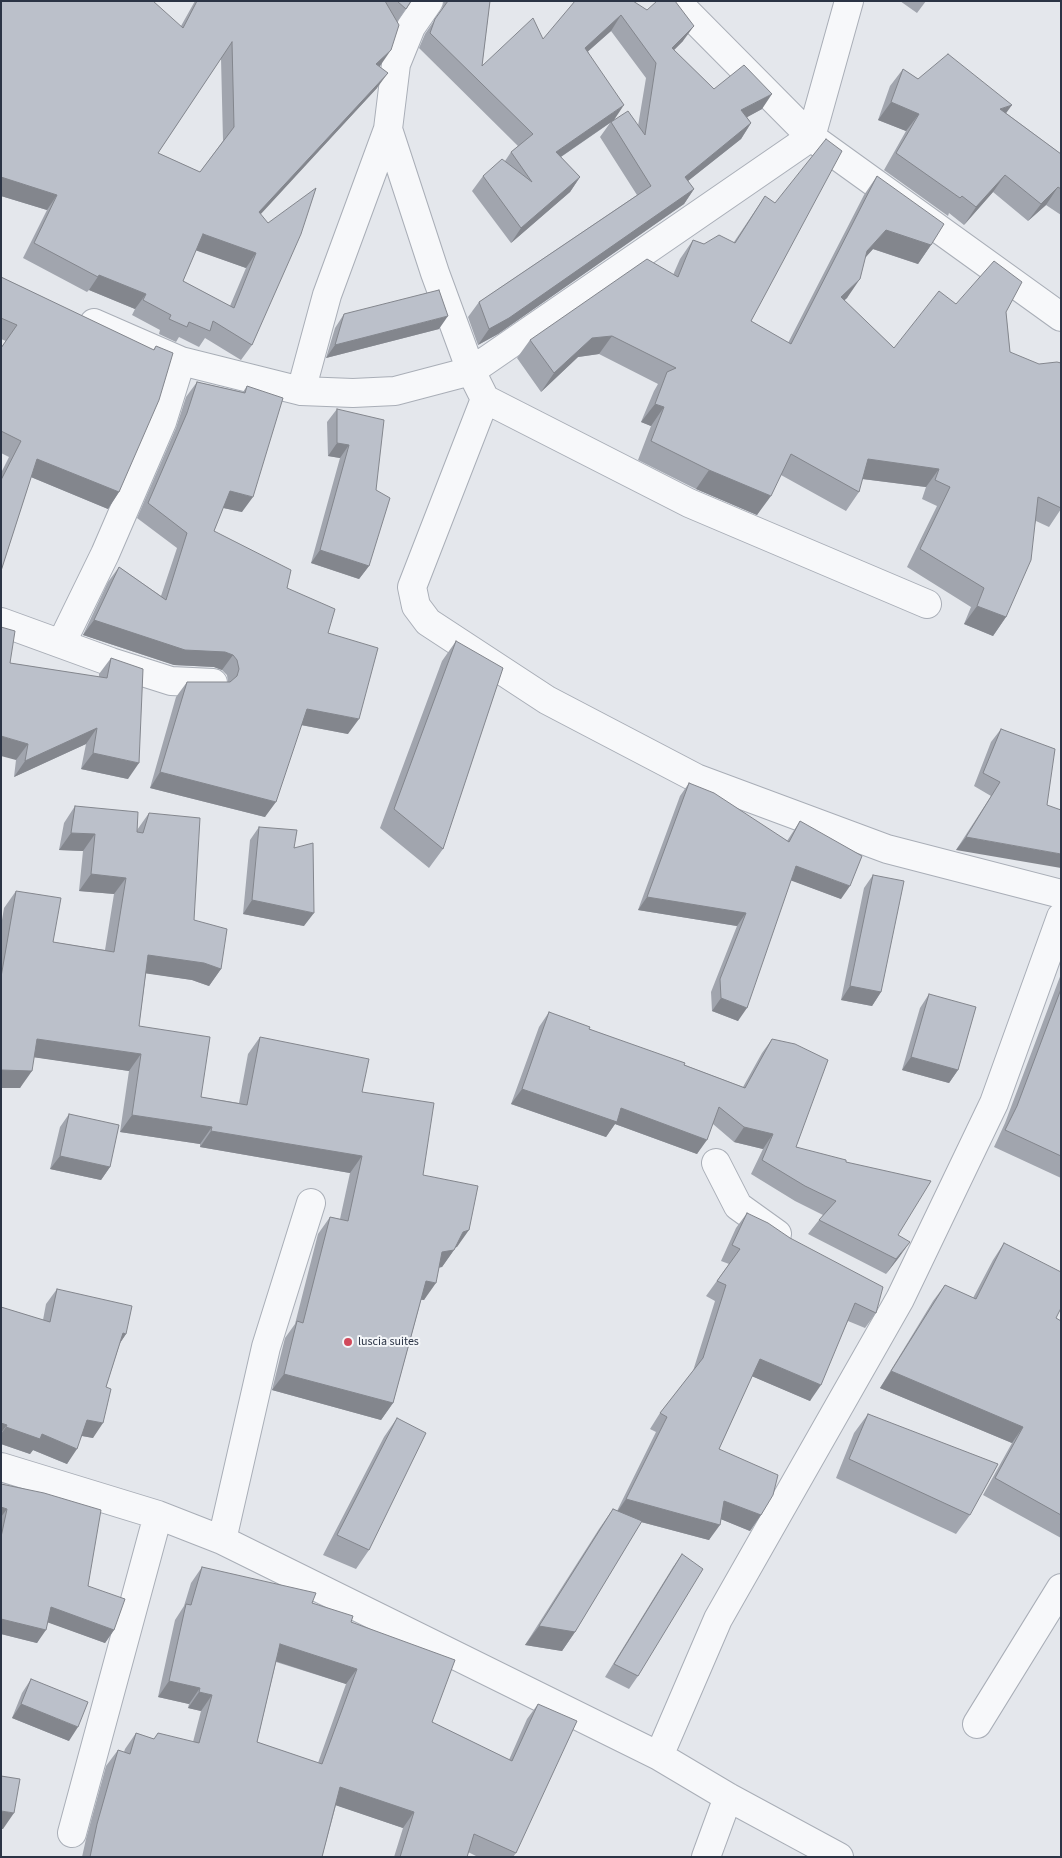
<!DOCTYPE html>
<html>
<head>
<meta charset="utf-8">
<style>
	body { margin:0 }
	#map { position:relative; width:1062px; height:1858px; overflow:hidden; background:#e4e7ec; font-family:"Source Sans 3",sans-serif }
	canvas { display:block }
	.frame { position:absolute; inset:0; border:2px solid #2b3445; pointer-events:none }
</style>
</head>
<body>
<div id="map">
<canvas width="1062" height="1858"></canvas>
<div class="frame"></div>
</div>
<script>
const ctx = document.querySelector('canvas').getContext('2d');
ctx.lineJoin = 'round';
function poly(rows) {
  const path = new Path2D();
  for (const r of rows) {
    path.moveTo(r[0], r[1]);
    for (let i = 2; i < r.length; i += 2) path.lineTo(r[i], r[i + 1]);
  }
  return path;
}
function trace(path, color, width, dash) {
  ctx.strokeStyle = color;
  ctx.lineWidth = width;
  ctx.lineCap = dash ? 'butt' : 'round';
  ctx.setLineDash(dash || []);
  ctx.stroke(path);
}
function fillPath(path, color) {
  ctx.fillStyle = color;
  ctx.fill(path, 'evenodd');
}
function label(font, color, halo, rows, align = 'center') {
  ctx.font = font + ' "Source Sans 3",sans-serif';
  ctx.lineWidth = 4;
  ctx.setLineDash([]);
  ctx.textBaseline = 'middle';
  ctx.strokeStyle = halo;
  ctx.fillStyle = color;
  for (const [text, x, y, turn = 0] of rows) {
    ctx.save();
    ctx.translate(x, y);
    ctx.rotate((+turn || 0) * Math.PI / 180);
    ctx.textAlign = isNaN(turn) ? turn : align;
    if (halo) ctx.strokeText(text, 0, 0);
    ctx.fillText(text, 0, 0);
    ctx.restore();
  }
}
const minor = poly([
	[676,1,811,137,1061,317],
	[388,129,435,273,471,371,485,399,689,503,927,604],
	[94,323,181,361,301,391,353,393,395,391,471,371,811,137,849,1],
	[301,391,327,295,388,129,396,64,411,27,429,1],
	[485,399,412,587,416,606,428,622,547,700,696,778,887,849,1061,894],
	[1,622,111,662,171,681,213,683],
	[62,642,105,554,162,422,181,361],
	[716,1163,738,1206,777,1234],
	[1,1467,158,1515,222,1540,659,1756,728,1797,839,1857],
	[222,1540,266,1347,311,1203],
	[977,1724,1061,1588],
	[659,1756,718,1619,900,1299,994,1103,1061,917],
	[72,1833,158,1515],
	[706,1857,728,1797]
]);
const wall = poly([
	[1,1,181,26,195,1,411,1,397,22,380,66,377,88,260,214,252,345,241,360,205,338,199,347,179,337,176,342,159,334,160,330,132,315,135,309,89,290,87,292,23,258,47,210,1,196],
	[221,58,223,141,200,172,158,153],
	[196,250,246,268,230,306,183,281],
	[444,1,490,1,482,66,543,39,633,1,683,41,674,50,714,89,762,109,747,117,751,123,741,139,688,181,694,189,684,204,498,334,478,345,468,317,479,302,637,195,600,137,610,123,561,157,580,177,570,192,511,243,472,191,483,176,505,161,511,152,518,146,419,48,425,34,442,9],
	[611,31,646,78,638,126,614,120,588,51],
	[900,1,926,1,917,13],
	[903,69,918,79,1006,113,1061,154,1061,215,1046,205,1028,221,993,192,964,225,949,213,948,216,884,170,906,131,878,120,890,86],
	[877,176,931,245,918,264,873,249,865,258,847,298,844,300,894,348,956,304,1006,312,1010,352,1061,508,1061,509,1049,527,1036,521,1006,617,993,636,964,624,971,607,907,567,937,506,922,499,926,487,862,479,859,492,846,511,781,475,757,515,696,489,638,460,651,426,641,422,654,391,658,384,599,354,578,357,541,392,517,358,530,340,673,275,680,259,693,240,704,244,734,242,765,196,751,321,788,343,864,195],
	[1,277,153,350,156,346,119,492,108,509,31,477,1,571,1,473,9,457,1,453,1,348,6,341,1,339],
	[344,314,439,329,326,358,335,328],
	[197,382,243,392,247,386,242,512,223,508,214,531,287,588,328,633,348,734,301,725,265,817,150,788,176,697,187,682,228,682,227,675,222,670,214,667,174,665,83,635,108,582,119,567,161,596,177,548,137,518,176,428,186,397],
	[337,409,376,490,369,566,359,579,311,563,340,458,328,456,327,422],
	[456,641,443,849,429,868,380,828,442,661],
	[111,658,128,779,81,769,86,744,14,777,16,760,10,663,99,677,99,674],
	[1001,729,1047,805,956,850,991,796,974,786,991,742],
	[689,783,787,841,800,821,841,899,791,880,738,1021,712,1011,711,992,737,926,638,910,680,796],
	[75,806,137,830,149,813,194,920,221,969,209,986,192,980,146,973,139,1026,201,1097,239,1103,248,1054,260,1037,362,1092,423,1175,457,1247,456,1247,442,1267,439,1268,424,1300,421,1300,393,1403,381,1420,272,1390,285,1338,295,1324,318,1234,330,1217,340,1219,350,1173,200,1147,200,1144,120,1132,129,1071,34,1057,20,1088,1,1088,1,926,4,908,16,891,53,942,105,950,114,894,79,891,83,851,59,850,64,823],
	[259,827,294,848,304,926,243,914,250,840],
	[873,875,881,992,872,1006,841,1000,864,888],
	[1061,974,1061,1178,994,1147,1005,1123],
	[929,994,958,1070,949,1083,902,1070,920,1008],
	[549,1012,589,1029,743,1087,762,1053,772,1039,796,1147,846,1162,898,1235,900,1256,886,1274,808,1234,819,1220,823,1215,795,1201,751,1174,763,1149,734,1142,713,1124,697,1154,615,1124,606,1137,511,1104,539,1027],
	[69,1114,110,1167,101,1180,50,1169,60,1127],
	[747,1213,876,1313,865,1328,848,1321,810,1401,752,1376,719,1449,761,1515,750,1531,721,1519,709,1540,641,1522,575,1632,562,1651,525,1645,599,1529,613,1509,617,1511,656,1432,650,1429,660,1413,693,1371,715,1301,706,1296,729,1264,721,1261,736,1228],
	[1004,1243,1056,1318,1061,1321,1061,1538,983,1495,1012,1443,880,1388,933,1301,945,1285,973,1298,993,1260],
	[57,1289,126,1334,120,1343,106,1387,93,1438,82,1436,67,1464,33,1450,30,1454,1,1444,1,1307,43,1320,46,1304],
	[868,1414,970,1515,956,1534,836,1478,854,1433],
	[397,1418,369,1550,356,1569,323,1555,384,1437],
	[1,1484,88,1586,114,1630,105,1643,48,1622,37,1643,1,1634],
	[682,1554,638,1676,629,1689,605,1677,673,1567],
	[202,1567,312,1603,351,1622,432,1722,509,1760,527,1719,538,1704,516,1853,513,1857,478,1857,468,1852,467,1857,394,1857,403,1828,336,1805,322,1857,82,1857,86,1839,106,1766,118,1750,124,1752,125,1749,136,1733,154,1739,193,1742,201,1711,188,1708,189,1704,158,1697,175,1620,184,1606,191,1583],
	[276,1662,346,1684,318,1763,257,1742],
	[31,1679,69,1741,12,1718,22,1693]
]);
const shadedWall = poly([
	[621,15,611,31,575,63,585,48],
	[694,26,683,41,661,63,672,48],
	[391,50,380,66,366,79,376,64],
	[388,73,377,88,248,228,259,212],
	[772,94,762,109,731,126,741,110],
	[891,102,919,114,906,131,878,120],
	[624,105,614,120,546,167,556,152],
	[1012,105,999,123,1000,109],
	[751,123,741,139,674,192,685,177],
	[1005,175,993,192,964,225,976,207],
	[1,177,57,195,47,210,1,196],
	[580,177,570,192,511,243,521,228],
	[1058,187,1046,205,1028,221,1041,204],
	[694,189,684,204,498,334,478,345,489,329],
	[886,230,931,245,918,264,873,249,854,270,867,251],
	[203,234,256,253,246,268,192,249],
	[99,275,146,294,135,309,89,290],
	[860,279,847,298,828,316,841,297],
	[448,316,439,329,326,358,335,345],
	[612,336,599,354,578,357,541,392,554,373,592,338],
	[655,404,664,407,651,426,641,422],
	[337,443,349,445,340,458,328,456],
	[37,459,119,492,108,509,26,475],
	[868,459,939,469,926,487,855,478],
	[709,470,771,496,757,515,696,489],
	[230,491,253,497,242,512,219,507],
	[320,550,369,566,359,579,311,563],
	[977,606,1006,617,993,636,964,624],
	[94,620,225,652,233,655,222,670,214,667,174,665,83,635],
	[307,709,359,719,348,734,296,724],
	[97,728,86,744,14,777,25,761],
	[1,736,28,744,16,760,1,756],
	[93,753,139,763,128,779,81,769],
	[160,772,276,802,265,817,150,788],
	[71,833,95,834,83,851,59,850],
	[966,837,1061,854,1061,868,956,850],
	[796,866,850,886,841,899,787,879],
	[91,874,126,878,114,894,79,891],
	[647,897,746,913,737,926,638,910],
	[252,900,314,913,304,926,243,914],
	[148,955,204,963,221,969,209,986,192,980,136,972],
	[850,986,881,992,872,1006,841,1000],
	[721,998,747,1008,738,1021,712,1011],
	[37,1039,141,1054,129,1071,25,1056],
	[911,1057,958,1070,949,1083,902,1070],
	[1,1070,32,1071,20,1088,1,1088],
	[522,1089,621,1108,707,1140,697,1154,615,1124,606,1137,511,1104],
	[132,1115,212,1127,200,1144,120,1132],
	[744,1127,773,1134,763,1149,734,1142],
	[211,1131,362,1156,350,1173,200,1147],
	[60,1156,110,1167,101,1180,50,1169],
	[469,1230,457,1247,451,1249,463,1232],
	[910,1242,900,1256,886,1274,896,1259],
	[454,1250,442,1267,430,1268,442,1252],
	[426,1281,436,1283,424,1300,414,1298],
	[123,1333,126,1334,116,1349],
	[760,1359,821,1385,810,1401,749,1375],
	[891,1371,1023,1427,1012,1443,880,1388],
	[284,1374,393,1403,381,1420,272,1390],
	[87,1420,103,1423,93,1438,77,1435],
	[1,1423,7,1425,1,1433],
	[6,1427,42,1434,77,1449,67,1464,33,1450,30,1454,1,1444,1,1434],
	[626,1499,720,1525,709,1540,615,1515],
	[724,1501,761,1515,750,1531,713,1516],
	[1,1507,7,1509,1,1517],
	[51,1607,114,1630,105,1643,41,1620],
	[1,1619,46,1630,37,1643,1,1634],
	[539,1626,575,1632,562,1651,525,1645],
	[280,1644,357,1669,346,1684,269,1659],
	[169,1681,200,1688,189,1704,158,1697],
	[199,1692,212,1695,201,1711,188,1708],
	[21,1704,78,1727,69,1741,12,1718],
	[340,1787,414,1812,403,1828,329,1803],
	[1,1811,14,1813,3,1829,1,1829]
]);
const building = poly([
	[1,1,153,1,183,28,197,1,385,1,399,25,391,50,376,64,388,73,259,212,268,223,316,188,301,234,252,345,213,321,210,331,189,322,187,327,169,319,171,315,143,300,146,294,99,275,98,277,34,243,57,195,1,177,1,1],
	[232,42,234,127,200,172,158,153,232,42],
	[203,234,256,253,234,308,183,281,203,234],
	[397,1,411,1,406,9,397,1],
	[448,1,490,1,482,66,533,18,543,39,575,1,633,1,647,10,657,1,675,1,694,26,672,48,714,89,744,65,772,94,741,110,751,123,685,177,694,189,509,318,489,329,479,302,651,186,611,122,628,111,645,135,656,63,621,15,585,48,624,105,556,152,580,177,521,228,483,176,502,159,532,182,511,152,533,134,430,33,435,19,448,1],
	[948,54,1012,105,1000,109,1061,154,1061,189,1058,187,1041,204,1005,175,976,207,962,196,960,198,896,153,919,114,891,102,903,69,918,79,948,54],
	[826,139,842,151,751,321,791,344,877,176,944,224,931,245,886,230,867,251,860,279,841,297,894,348,939,291,956,304,994,261,1022,282,1006,312,1010,352,1039,364,1057,362,1061,363,1061,508,1038,497,1031,560,1006,617,977,606,984,588,920,549,950,487,935,480,939,469,868,459,859,492,791,454,771,496,709,470,651,441,664,407,655,404,667,372,676,368,612,336,592,338,554,373,530,340,647,259,678,277,693,240,704,244,719,235,735,243,765,196,775,203,826,139],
	[1,277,154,350,156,346,173,353,159,400,119,492,37,459,1,571,1,480,21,441,1,431,1,348,17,325,1,318,1,277],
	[439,290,448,316,335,345,344,314,439,290],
	[197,382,245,393,247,386,283,398,253,497,230,491,214,531,291,570,287,588,335,609,328,633,378,648,359,719,307,709,276,802,160,772,187,682,230,682,237,676,239,669,237,660,233,655,225,652,185,650,94,620,119,567,166,600,187,533,148,503,187,413,197,382],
	[337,409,384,420,376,490,390,498,369,566,320,550,349,445,337,443,337,409],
	[1,627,15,631,10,663,107,678,111,658,143,669,139,763,93,753,97,728,25,761,28,744,1,736,1,627],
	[456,641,503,668,443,849,394,809,456,641],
	[1001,729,1055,749,1047,805,1061,810,1061,854,966,837,1000,782,983,773,1001,729],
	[689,783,714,793,789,842,800,821,862,856,850,886,796,866,747,1008,721,998,720,979,746,913,647,897,689,783],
	[75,806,138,812,137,832,143,833,149,813,200,818,194,920,227,929,221,969,204,963,148,955,139,1026,210,1037,201,1097,247,1105,260,1037,369,1059,362,1092,434,1103,423,1175,478,1186,469,1230,463,1232,454,1250,442,1252,436,1283,426,1281,393,1403,284,1374,297,1321,303,1323,330,1217,348,1221,362,1156,211,1131,212,1127,132,1115,141,1054,37,1039,32,1071,1,1070,1,977,16,891,61,898,53,942,114,952,126,878,91,874,95,834,71,833,75,806],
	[259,827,297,830,294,848,313,843,314,913,252,900,259,827],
	[873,875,904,881,881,992,850,986,873,875],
	[1061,989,1061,1156,1005,1130,1017,1106,1061,989],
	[929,994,976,1007,958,1070,911,1057,929,994],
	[549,1012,590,1027,589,1029,685,1063,684,1065,745,1088,772,1039,795,1044,828,1060,796,1147,846,1160,846,1162,931,1181,898,1235,910,1242,896,1259,819,1220,836,1201,805,1186,762,1160,773,1134,744,1127,719,1107,707,1140,621,1108,617,1122,522,1089,549,1012],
	[69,1114,119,1125,110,1167,60,1156,69,1114],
	[747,1213,768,1223,790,1238,883,1287,876,1313,855,1303,821,1385,760,1359,719,1449,778,1475,773,1495,761,1515,724,1501,720,1525,626,1499,667,1417,660,1413,703,1358,726,1285,717,1281,740,1249,732,1245,747,1213],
	[1004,1243,1061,1272,1061,1308,1056,1318,1061,1321,1061,1515,995,1478,1023,1427,891,1371,945,1285,976,1299,1004,1243],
	[57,1289,132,1306,126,1334,123,1333,106,1387,111,1389,103,1423,87,1420,77,1449,42,1434,40,1439,6,1427,7,1425,1,1423,1,1307,50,1322,57,1289],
	[868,1414,998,1464,970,1515,849,1459,868,1414],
	[397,1418,426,1433,369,1550,337,1535,397,1418],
	[1,1484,44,1493,101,1510,88,1586,125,1599,114,1630,51,1607,46,1630,1,1619,1,1537,7,1509,1,1507,1,1484],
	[613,1509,642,1521,575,1632,539,1626,613,1509],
	[682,1554,703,1569,638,1676,614,1664,682,1554],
	[202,1567,316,1593,312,1603,353,1616,351,1622,455,1660,432,1722,512,1761,538,1704,577,1721,516,1853,474,1834,467,1857,400,1857,414,1812,340,1787,322,1857,90,1857,97,1824,118,1750,130,1754,136,1733,154,1739,158,1733,199,1743,212,1695,199,1692,200,1688,169,1681,186,1604,191,1605,202,1567],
	[280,1644,357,1669,322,1764,257,1742,280,1644],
	[31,1679,88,1702,78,1727,21,1704,31,1679],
	[1,1776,20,1779,14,1813,1,1811,1,1776]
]);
const markers = [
	[348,1342,5,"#d1495b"]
];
const poiNames = [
	["luscia suites",358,1342]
];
trace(minor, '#a9aeb7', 30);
trace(minor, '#f7f8fa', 28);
fillPath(wall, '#a1a5ae');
fillPath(shadedWall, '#83868d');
fillPath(building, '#bbc0ca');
trace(building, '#83868d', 1);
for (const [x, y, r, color] of markers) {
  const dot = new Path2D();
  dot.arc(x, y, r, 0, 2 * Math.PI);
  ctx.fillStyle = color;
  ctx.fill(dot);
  trace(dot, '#f4f6f9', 2);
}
label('12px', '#2b3445', '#f4f6f9', poiNames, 'left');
</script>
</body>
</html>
